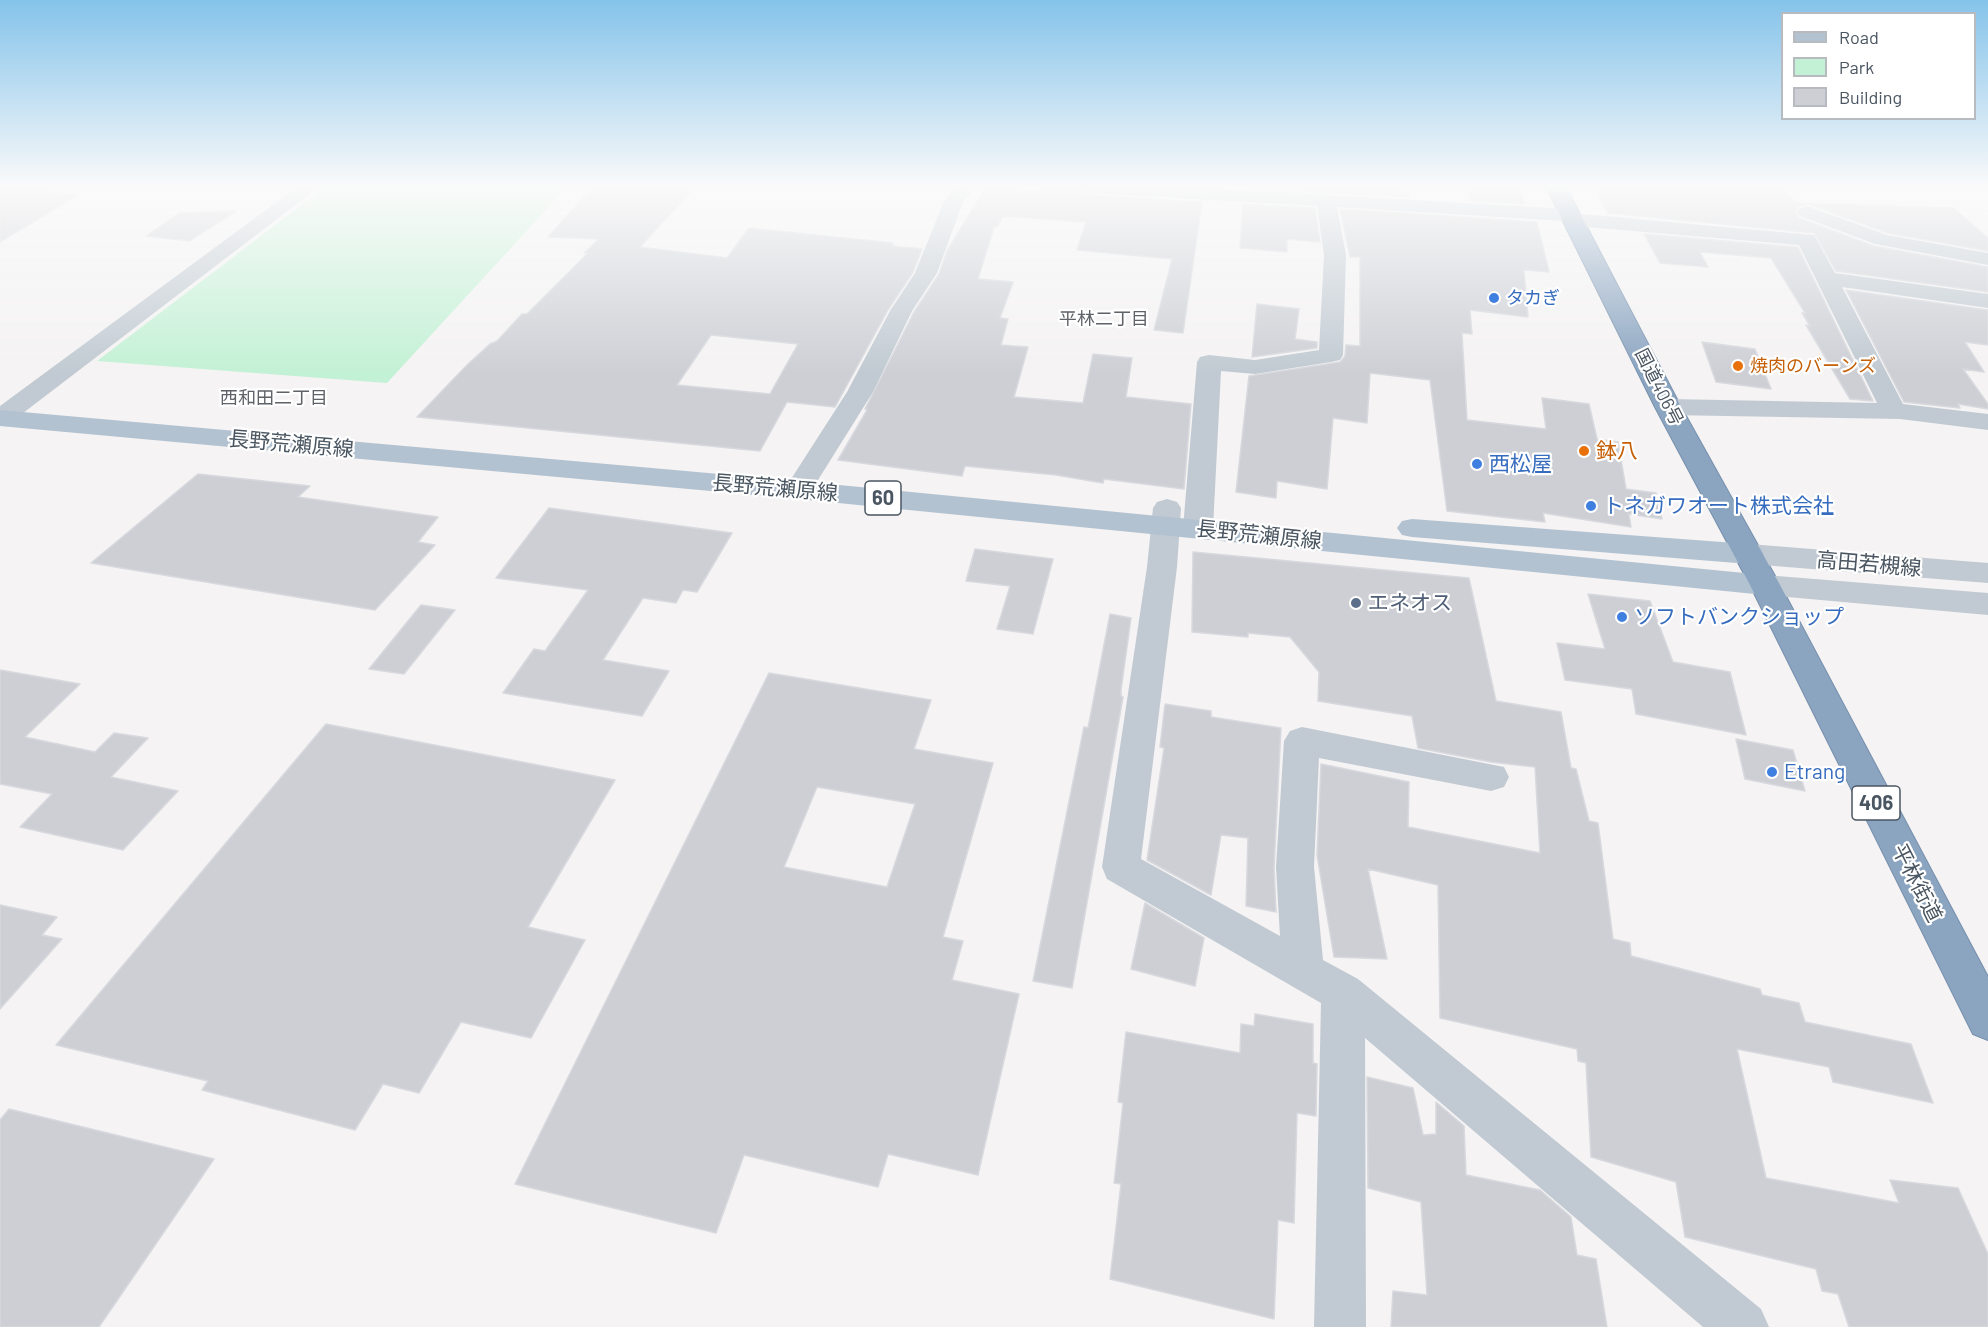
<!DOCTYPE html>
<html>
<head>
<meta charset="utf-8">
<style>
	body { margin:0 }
	#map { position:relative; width:1988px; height:1327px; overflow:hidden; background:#f5f3f3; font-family:Barlow,sans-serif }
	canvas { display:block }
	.legend { position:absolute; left:1781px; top:12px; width:195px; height:108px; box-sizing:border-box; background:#fff; border:2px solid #b7bbc0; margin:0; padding:8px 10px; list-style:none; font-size:18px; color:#4a5661 }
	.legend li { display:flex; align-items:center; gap:12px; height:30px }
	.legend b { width:30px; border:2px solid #b7bbc0 }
</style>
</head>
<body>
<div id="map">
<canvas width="1988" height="1327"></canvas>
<ul class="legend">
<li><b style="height:8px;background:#b3c2d1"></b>Road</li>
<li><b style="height:16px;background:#c3f1d5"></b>Park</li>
<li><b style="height:16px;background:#cdcfd5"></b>Building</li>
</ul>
</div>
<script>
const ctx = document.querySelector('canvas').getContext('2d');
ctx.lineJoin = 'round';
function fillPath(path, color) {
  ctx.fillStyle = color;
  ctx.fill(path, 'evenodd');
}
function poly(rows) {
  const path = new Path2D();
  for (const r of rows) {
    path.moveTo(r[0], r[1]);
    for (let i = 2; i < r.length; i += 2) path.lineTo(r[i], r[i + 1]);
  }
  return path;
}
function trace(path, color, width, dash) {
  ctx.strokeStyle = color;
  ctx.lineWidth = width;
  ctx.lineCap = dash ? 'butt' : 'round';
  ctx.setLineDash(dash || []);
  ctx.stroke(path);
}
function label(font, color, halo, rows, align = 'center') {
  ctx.font = font + ' Barlow,"Noto Sans JP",sans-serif';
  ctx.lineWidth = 4.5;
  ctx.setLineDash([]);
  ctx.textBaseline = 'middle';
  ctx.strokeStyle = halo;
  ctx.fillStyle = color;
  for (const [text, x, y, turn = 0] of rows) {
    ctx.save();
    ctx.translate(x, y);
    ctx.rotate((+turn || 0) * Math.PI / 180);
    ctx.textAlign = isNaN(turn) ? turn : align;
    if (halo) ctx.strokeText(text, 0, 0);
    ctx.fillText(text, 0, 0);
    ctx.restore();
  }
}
const green = poly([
	[325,187,567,187,387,383,97,361]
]);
const building = poly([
	[0,187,56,190,51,193,78,195,0,242,0,187],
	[593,187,695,187,640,247,727,258,749,228,893,243,892,246,922,249,913,272,888,310,835,407,787,402,760,451,417,417,468,364,490,344,497,341,522,314,527,314,588,253,584,253,599,239,548,237,593,187],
	[711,335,798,344,770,394,677,385,711,335],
	[986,187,1041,191,1042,187,1077,187,1081,193,1089,195,1202,202,1183,333,1154,330,1172,259,1077,250,1086,222,1003,216,997,227,994,227,978,279,1013,282,1000,318,1008,319,1001,345,1028,347,1014,397,1083,403,1093,354,1132,358,1126,397,1191,404,1184,489,1104,479,1103,483,1056,475,965,466,962,476,838,460,867,410,865,409,914,312,939,274,947,251,986,187],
	[1245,187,1405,187,1409,197,1245,188,1245,187],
	[1467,187,1518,187,1525,204,1471,201,1467,187],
	[1594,187,1780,187,1796,203,1954,208,1988,238,1988,251,1888,233,1808,204,1799,206,1795,212,1799,218,1874,246,1988,267,1988,292,1836,271,1814,233,1608,213,1594,187],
	[1243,204,1315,208,1320,242,1287,239,1287,252,1240,248,1243,204],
	[1340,209,1537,222,1549,272,1524,270,1528,317,1470,310,1472,334,1462,333,1467,420,1546,429,1542,398,1589,404,1597,439,1618,442,1626,489,1656,493,1662,519,1629,514,1631,527,1543,513,1545,522,1447,511,1430,380,1370,373,1367,423,1333,418,1327,489,1277,481,1276,498,1236,492,1249,376,1340,362,1345,356,1346,345,1360,346,1360,257,1350,257,1340,209],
	[237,211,189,241,146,236,179,213,237,211],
	[1644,234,1798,247,1873,401,1850,399,1806,325,1810,326,1802,313,1805,313,1771,258,1700,252,1708,267,1660,263,1644,234],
	[1846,290,1988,310,1988,345,1965,342,1984,372,1963,369,1988,404,1988,409,1958,404,1960,408,1904,402,1846,290],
	[1257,304,1299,309,1295,339,1317,342,1317,348,1252,357,1257,304],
	[1702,342,1755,349,1771,389,1716,382,1702,342],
	[198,474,310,486,298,497,438,517,418,542,435,545,375,610,91,563,198,474],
	[549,508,732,533,697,592,683,590,676,603,643,598,603,660,669,671,642,716,503,693,534,649,545,651,588,590,496,578,549,508],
	[975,549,1053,559,1033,634,997,629,1010,586,966,581,975,549],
	[1193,552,1469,578,1496,701,1561,712,1571,768,1576,769,1589,821,1598,823,1613,939,1630,943,1631,956,1760,989,1762,995,1799,1003,1805,1022,1911,1044,1933,1103,1833,1082,1829,1067,1737,1049,1766,1178,1899,1203,1890,1180,1958,1188,1988,1254,1988,1327,1849,1327,1838,1294,1822,1291,1816,1269,1685,1237,1676,1182,1591,1157,1586,1063,1578,1061,1577,1049,1440,1018,1438,885,1368,869,1387,959,1334,957,1317,855,1321,764,1409,782,1408,827,1540,853,1535,767,1491,762,1418,748,1412,716,1318,701,1319,672,1290,637,1248,633,1248,637,1192,632,1193,552],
	[1588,594,1650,601,1673,662,1730,672,1746,735,1636,714,1632,689,1565,680,1557,643,1605,649,1588,594],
	[421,605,455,610,404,674,369,669,421,605],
	[1110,614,1131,618,1121,690,1121,696,1123,697,1072,988,1033,981,1084,727,1088,728,1110,614],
	[0,670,80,684,25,737,95,752,114,733,148,738,111,777,178,791,123,850,20,827,52,794,0,784,0,670],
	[769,673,931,700,914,749,993,763,943,937,963,941,952,980,1019,994,978,1175,888,1154,878,1187,744,1155,716,1233,515,1184,769,673],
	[817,787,915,804,887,887,784,867,817,787],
	[1165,704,1211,711,1211,717,1281,728,1274,867,1276,912,1246,906,1248,838,1221,835,1211,895,1147,860,1164,748,1160,747,1165,704],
	[326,724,615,780,528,927,585,940,531,1038,461,1022,419,1093,383,1084,355,1130,202,1090,208,1081,56,1045,326,724],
	[1736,739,1793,750,1805,791,1745,779,1736,739],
	[1145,903,1204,938,1195,986,1131,969,1145,903],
	[0,905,57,917,42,935,62,939,0,1009,0,905],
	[1255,1014,1313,1024,1313,1063,1317,1064,1316,1116,1297,1113,1294,1223,1278,1220,1274,1319,1110,1279,1121,1184,1114,1183,1123,1103,1118,1102,1126,1032,1240,1053,1241,1024,1254,1026,1255,1014],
	[1367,1077,1413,1088,1423,1135,1436,1134,1436,1102,1464,1126,1466,1175,1540,1190,1571,1217,1577,1255,1596,1259,1607,1327,1391,1327,1393,1291,1427,1295,1421,1202,1368,1188,1367,1077],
	[9,1109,214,1159,99,1327,0,1327,0,1120,9,1109]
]);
const minor = poly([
	[297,187,319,187,10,423,0,426,0,406,297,187],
	[956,187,976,187,963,202,937,273,912,311,873,392,808,496,798,499,788,496,784,490,847,392,890,311,915,273,944,201,956,187],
	[1079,187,1191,187,1571,209,1578,211,1581,214,1814,235,1835,273,1988,294,1988,308,1842,287,1903,404,1988,414,1988,430,1900,419,1668,415,1659,412,1655,407,1659,402,1668,399,1877,403,1799,245,1574,226,1567,224,1564,221,1337,207,1346,255,1343,355,1340,360,1331,362,1255,374,1221,371,1213,528,1208,535,1198,537,1188,535,1183,528,1197,362,1200,357,1209,355,1255,360,1319,350,1324,255,1317,206,1089,193,1082,191,1079,187],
	[1807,206,1887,235,1988,253,1988,265,1875,244,1800,216,1797,212,1800,208,1807,206],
	[1167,499,1177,502,1181,508,1177,567,1141,859,1280,936,1276,867,1284,741,1290,731,1302,727,1504,767,1509,777,1504,787,1491,791,1319,758,1314,867,1323,960,1358,979,1761,1309,1769,1327,1703,1327,1365,1038,1366,1327,1314,1327,1321,1003,1107,879,1102,867,1147,567,1153,508,1157,502,1167,499],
	[1749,544,1988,563,1988,583,1749,564,1738,561,1734,554,1738,547,1749,544],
	[1765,575,1988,593,1988,615,1765,595,1754,592,1750,585,1754,578,1765,575]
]);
const major = poly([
	[0,410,798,481,1765,575,1776,578,1780,585,1776,592,1765,595,798,499,0,426,0,410],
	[1412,519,1749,544,1760,547,1764,554,1760,561,1749,564,1412,537,1402,535,1397,528,1402,521,1412,519]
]);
const highway = poly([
	[1546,187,1566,187,1681,407,1780,585,1988,977,1988,1040,1973,1034,1750,585,1655,407,1546,187]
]);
const markers = [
	[1494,298,6,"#3f7fe0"],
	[1738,366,6,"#e8710a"],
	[1584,451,6,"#e8710a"],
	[1477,464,6,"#3f7fe0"],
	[1591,506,6,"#3f7fe0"],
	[1356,603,6,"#5c6f8a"],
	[1622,617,6,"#3f7fe0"],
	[1772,772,6,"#3f7fe0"]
];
const farShopnames = [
	["タカぎ",1506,298]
];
const farNeighbourhoodnames = [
	["平林二丁目",1104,319],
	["西和田二丁目",274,398]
];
const farFoodnames = [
	["焼肉のバーンズ",1750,366]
];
const farStreetnames = [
	["国道406号",1659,387,63]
];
const shields = [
	[883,498,36],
	[1876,803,48]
];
const shieldNames = [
	["60",883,498],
	["406",1876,803]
];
const streetNames = [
	["長野荒瀬原線",291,444,5],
	["長野荒瀬原線",775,488,5],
	["長野荒瀬原線",1259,535,6],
	["高田若槻線",1869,564,5],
	["平林街道",1917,883,63]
];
const foodNames = [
	["鉢八",1596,451]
];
const shopNames = [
	["西松屋",1489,464],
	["トネガワオート株式会社",1603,506],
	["ソフトバンクショップ",1634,617],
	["Etrang",1784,772]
];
const serviceNames = [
	["エネオス",1368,603]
];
fillPath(green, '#c3f1d5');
fillPath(building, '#cdcfd5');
trace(building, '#d7d9de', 1.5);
trace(highway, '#7690ad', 2);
fillPath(minor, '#c1cad2');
fillPath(major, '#b3c2d1');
fillPath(highway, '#8ba5c1');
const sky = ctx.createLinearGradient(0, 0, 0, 373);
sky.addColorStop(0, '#85c3ea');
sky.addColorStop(0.5, '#fafafa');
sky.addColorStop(1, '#fafafa00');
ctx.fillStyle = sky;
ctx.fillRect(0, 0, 1988, 373);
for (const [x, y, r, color] of markers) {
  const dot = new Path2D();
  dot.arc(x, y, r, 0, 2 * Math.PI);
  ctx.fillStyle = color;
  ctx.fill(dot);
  trace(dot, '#fff', 2);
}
label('18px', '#366cbe', '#fff', farShopnames, 'left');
label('18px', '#5f6368', '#fff', farNeighbourhoodnames);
label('18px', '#c56008', '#fff', farFoodnames, 'left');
label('18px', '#4a5661', '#fff', farStreetnames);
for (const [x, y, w] of shields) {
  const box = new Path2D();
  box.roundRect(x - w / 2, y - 17, w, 34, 4.5);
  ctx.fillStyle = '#fff';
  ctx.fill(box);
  trace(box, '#4a5661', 1.5);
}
label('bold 20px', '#4a5661', null, shieldNames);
label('21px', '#4a5661', '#fff', streetNames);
label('21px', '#c56008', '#fff', foodNames, 'left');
label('21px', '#366cbe', '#fff', shopNames, 'left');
label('21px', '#4e5e75', '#fff', serviceNames, 'left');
</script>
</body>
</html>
